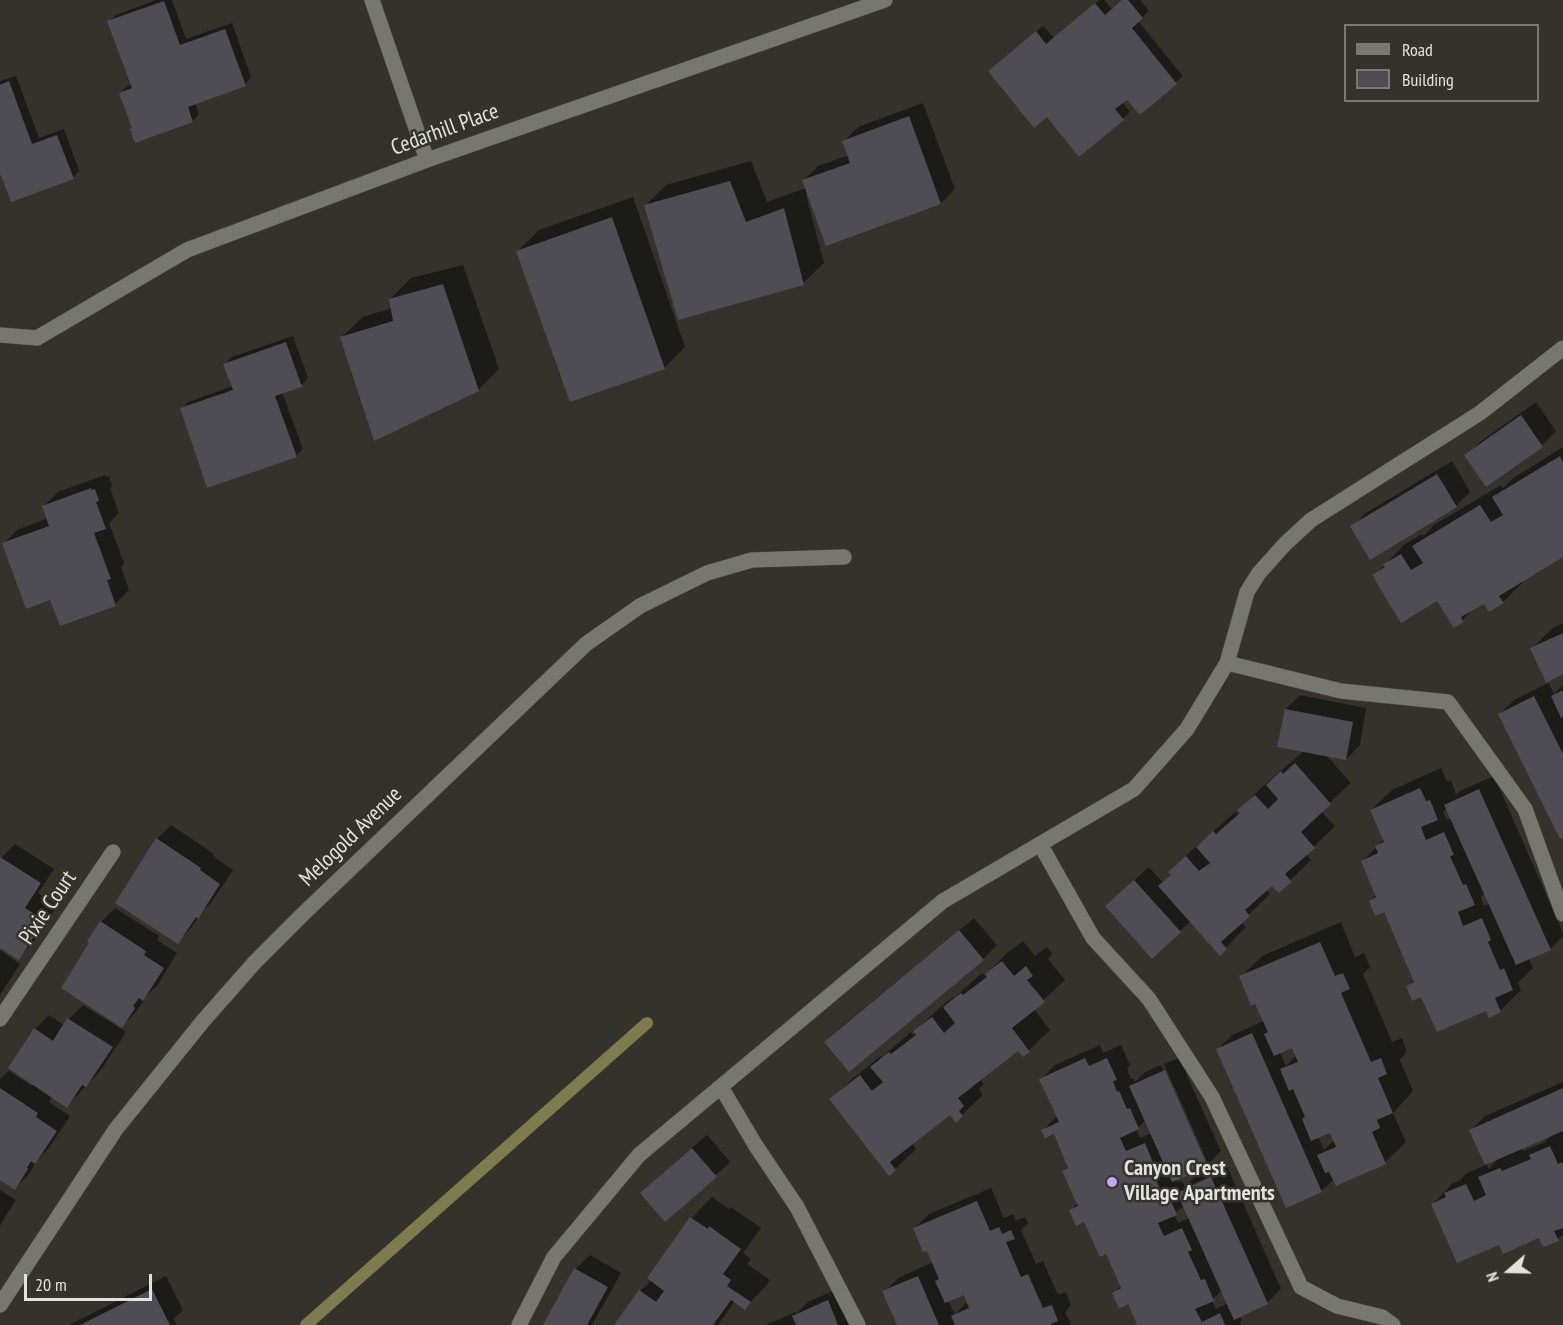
<!DOCTYPE html>
<html>
<head>
<meta charset="utf-8">
<style>
	body { margin:0 }
	#map { position:relative; width:1563px; height:1325px; overflow:hidden; background:#33332c; font-family:"PT Sans Narrow",sans-serif }
	canvas { display:block }
	.legend { position:absolute; left:1344px; top:24px; width:195px; height:78px; box-sizing:border-box; background:#33332c; border:2px solid #797973; margin:0; padding:8px 10px; list-style:none; font-size:18px; color:#e3e3de }
	.legend li { display:flex; align-items:center; gap:12px; height:30px }
	.legend b { width:30px; border:2px solid #797973 }
	.north { position:absolute; left:1479px; top:1241px; width:60px; height:60px; -webkit-text-stroke:4px #33332c; paint-order:stroke; rotate:250deg; font-size:16px; font-weight:700; line-height:24px; text-align:center; color:#e3e3de }
	.north::after { content:''; display:block; margin:auto; width:21px; height:27px; background:#e3e3de; clip-path:polygon(50% 0,100% 100%,50% 72%,0 100%) }
	.scale { position:absolute; left:24px; top:1274px; width:128px; height:27px; box-sizing:border-box; border:3px solid #e3e3de; border-top:0; padding-left:8px; font-size:18px; line-height:21px; white-space:nowrap; color:#e3e3de; -webkit-text-stroke:4px #33332c; paint-order:stroke }
</style>
</head>
<body>
<div id="map">
<canvas width="1563" height="1325"></canvas>
<ul class="legend">
<li><b style="height:8px;background:#76776e"></b>Road</li>
<li><b style="height:16px;background:#4f4d54"></b>Building</li>
</ul>
<div class="north">N</div>
<div class="scale">20 m</div>
</div>
<script>
const ctx = document.querySelector('canvas').getContext('2d');
ctx.lineJoin = 'round';
function fillPath(path, color) {
  ctx.fillStyle = color;
  ctx.fill(path, 'evenodd');
}
function poly(rows) {
  const path = new Path2D();
  for (const r of rows) {
    path.moveTo(r[0], r[1]);
    for (let i = 2; i < r.length; i += 2) path.lineTo(r[i], r[i + 1]);
  }
  return path;
}
function trace(path, color, width, dash) {
  ctx.strokeStyle = color;
  ctx.lineWidth = width;
  ctx.lineCap = dash ? 'butt' : 'round';
  ctx.setLineDash(dash || []);
  ctx.stroke(path);
}
function label(font, color, halo, rows, align = 'center') {
  ctx.font = font + ' "PT Sans Narrow",sans-serif';
  ctx.lineWidth = 5;
  ctx.setLineDash([]);
  ctx.textBaseline = 'middle';
  ctx.strokeStyle = halo;
  ctx.fillStyle = color;
  for (const [text, x, y, turn = 0] of rows) {
    ctx.save();
    ctx.translate(x, y);
    ctx.rotate((+turn || 0) * Math.PI / 180);
    ctx.textAlign = isNaN(turn) ? turn : align;
    if (halo) ctx.strokeText(text, 0, 0);
    ctx.fillText(text, 0, 0);
    ctx.restore();
  }
}
const shadow = poly([
	[156,0,172,0,186,39,232,23,251,77,245,84,195,102,199,114,193,121,136,141,133,128,121,93,127,86,132,85,109,22,116,15],
	[1099,0,1104,0,1112,9,1123,0,1140,0,1149,11,1138,21,1183,76,1140,113,1127,98,1122,102,1130,112,1080,155,1047,115,996,64,1043,26,1054,38],
	[16,76,39,138,64,129,79,171,73,178,0,174,0,81],
	[923,103,955,189,941,203,827,244,809,194,806,195,824,263,803,283,646,205,666,185,751,161,767,202,806,188,804,180,818,166,849,155,844,141,858,127],
	[633,197,685,347,664,368,518,251,539,230],
	[463,265,499,369,478,390,342,337,363,317,392,308,390,299,411,278],
	[293,336,308,378,301,385,282,392,303,449,296,456,181,409,188,402,233,386,225,364,232,357],
	[1536,402,1556,431,1542,445,1486,485,1466,456,1480,442],
	[1563,447,1563,555,1523,580,1524,581,1503,602,1484,602,1477,606,1462,620,1454,626,1437,599,1374,576,1405,544,1422,534,1424,536,1434,525,1501,485,1503,488,1515,477],
	[1452,461,1470,492,1456,506,1352,527,1366,513],
	[105,475,106,477,109,476,112,486,110,488,119,513,109,523,124,563,121,567,129,590,115,604,51,598,3,544,17,530,48,518,44,506,58,492],
	[1563,623,1563,673,1547,680,1554,694,1563,685,1563,836,1500,714,1514,700,1548,683,1532,648,1553,628],
	[1300,695,1366,708,1360,745,1346,759,1326,755,1351,783,1321,811,1335,826,1306,854,1311,860,1279,891,1272,884,1266,890,1270,894,1241,922,1246,927,1220,954,1191,921,1180,931,1121,892,1149,867,1163,883,1172,875,1170,872,1191,851,1235,812,1237,814,1241,812,1239,810,1260,789,1304,751,1286,709],
	[1441,768,1447,782,1451,780,1456,795,1460,791,1494,776,1563,933,1563,936,1550,949,1529,958,1533,968,1518,983,1521,990,1500,1011,1422,995,1408,986,1415,979,1385,910,1370,901,1377,894,1363,861,1384,839,1371,810,1392,790],
	[1447,808,1452,818,1447,820,1443,812],
	[1485,893,1490,904,1484,906,1481,897],
	[171,825,214,854,213,856,233,870,211,903,202,912,191,928,177,942,117,903,157,839],
	[15,844,54,869,38,893,57,906,32,944,18,958,0,946,0,859],
	[115,908,159,936,157,940,177,953,157,986,147,995,136,1012,122,1026,91,943,101,922],
	[974,918,997,945,983,959,826,1042,840,1028],
	[1341,922,1355,957,1364,953,1370,967,1363,974,1392,1042,1402,1038,1407,1052,1400,1060,1413,1091,1393,1113,1406,1142,1385,1162,1336,1184,1334,1179,1321,1191,1218,1049,1232,1035,1264,1021,1241,977,1262,956],
	[1293,1046,1297,1055,1286,1066,1280,1052],
	[1331,1131,1334,1140,1324,1150,1318,1137],
	[1023,941,1035,956,1047,947,1052,954,1048,959,1065,980,1034,1009,1050,1030,1024,1055,1018,1049,980,1079,984,1084,979,1089,983,1095,962,1115,950,1113,912,1143,916,1149,895,1169,831,1100,852,1079,881,1056,882,1057,911,1032,913,1035,916,1032,915,1031,936,1011,953,997,954,998,982,973,985,976,1007,953],
	[0,950,20,964,0,995],
	[83,1005,126,1032,100,1071,67,1106,52,1096,49,1102,70,1116,49,1148,37,1160,29,1174,15,1188,0,1178,0,1079,9,1071,32,1086,34,1084,35,1029,49,1015,64,1025,69,1019],
	[1100,1045,1103,1053,1121,1045,1130,1065,1127,1068,1131,1079,1133,1078,1135,1082,1145,1072,1161,1065,1203,1161,1207,1161,1164,1064,1179,1058,1221,1151,1207,1165,1176,1179,1177,1182,1182,1181,1185,1187,1192,1179,1226,1164,1281,1289,1267,1303,1240,1315,1242,1320,1240,1322,1241,1325,1139,1325,1129,1302,1114,1293,1121,1286,1107,1252,1085,1220,1070,1211,1078,1203,1063,1171,1069,1166,1054,1132,1043,1130,1057,1116,1041,1079,1055,1065],
	[1146,1120,1152,1133,1140,1138,1136,1129],
	[1218,1173,1219,1175,1193,1187,1193,1184],
	[1184,1206,1189,1218,1178,1223,1174,1214],
	[1222,1290,1228,1303,1216,1309,1212,1300],
	[1563,1082,1563,1234,1558,1239,1540,1236,1500,1243,1433,1204,1453,1183,1459,1181,1467,1173,1486,1165,1471,1130,1485,1116],
	[1552,1134,1545,1142,1523,1151,1521,1148],
	[1500,1157,1489,1169,1486,1163],
	[707,1135,730,1162,666,1220,656,1179],
	[991,1188,1004,1218,1013,1214,1016,1221,1025,1217,1028,1223,1021,1230,1036,1264,1043,1261,1058,1295,1066,1292,1071,1305,1065,1312,1071,1325,898,1325,884,1292,898,1278,933,1262,915,1228,929,1214],
	[965,1293,967,1302,955,1314,948,1300],
	[0,1190,16,1200,0,1225],
	[712,1197,729,1209,731,1207,761,1228,743,1253,751,1259,747,1264,770,1280,765,1287,745,1308,735,1301,718,1325,616,1325,640,1291,652,1280,649,1278,692,1218],
	[590,1255,621,1273,592,1325,545,1325,576,1269],
	[166,1276,183,1310,174,1319,177,1325,69,1325],
	[842,1287,858,1325,766,1325,796,1312,796,1314,808,1302]
]);
const stream = poly([
	[306,1325,647,1023]
]);
const building = poly([
	[1122,0,1128,0,1143,18,1132,28,1177,84,1140,115,1127,100,1115,109,1124,120,1079,157,1047,117,1034,128,988,71,1036,31,1046,44,1095,3,1105,15],
	[164,1,180,45,225,29,246,86,188,107,193,122,135,143,130,129,132,128,119,93,132,88,107,21],
	[9,81,32,144,57,135,74,179,11,202,1,175,0,176,0,85],
	[909,116,941,204,826,246,802,180,850,163,842,141],
	[730,181,746,222,784,208,804,285,678,320,644,205],
	[612,217,665,369,570,402,516,251],
	[443,284,479,391,374,441,340,337,393,321,389,299],
	[286,342,302,387,275,396,297,457,207,488,180,408,233,390,223,364],
	[1521,415,1543,447,1486,487,1464,455],
	[1560,456,1563,462,1563,557,1499,596,1504,603,1489,612,1484,604,1461,617,1463,622,1454,628,1437,601,1401,623,1372,575,1385,567,1382,565,1401,554,1411,570,1423,563,1412,546,1480,505,1491,522,1503,515,1492,497],
	[1437,474,1457,507,1370,560,1350,526],
	[91,488,92,490,95,489,99,501,96,502,106,529,94,533,111,579,107,580,116,606,60,626,50,600,26,609,2,543,49,526,42,506],
	[1563,633,1563,674,1546,683,1530,648],
	[1563,690,1563,717,1561,718,1551,696],
	[1534,696,1563,754,1563,838,1560,839,1498,714],
	[1285,709,1353,722,1346,760,1277,747],
	[1295,763,1331,804,1301,832,1315,848,1285,874,1292,882,1279,893,1272,886,1245,910,1250,916,1221,942,1227,949,1220,956,1158,886,1171,875,1168,872,1186,856,1199,871,1210,863,1196,847,1213,831,1216,834,1240,813,1237,810,1255,795,1268,809,1278,799,1266,785,1281,771,1283,774],
	[1420,788,1426,801,1430,800,1438,820,1421,827,1426,840,1444,832,1454,855,1450,856,1463,885,1466,884,1475,905,1458,912,1463,926,1482,918,1491,940,1488,942,1500,970,1504,968,1513,990,1495,998,1501,1012,1489,1018,1486,1011,1437,1032,1421,997,1412,1001,1406,986,1414,982,1384,912,1375,916,1369,901,1376,897,1361,861,1378,853,1375,846,1384,842,1370,810],
	[1479,789,1551,950,1516,965,1444,805],
	[156,838,201,868,200,870,220,884,198,919,196,917,178,944,115,903],
	[0,857,41,883,25,908,44,920,19,960,0,948],
	[1134,880,1181,932,1152,959,1105,906],
	[100,921,146,951,144,955,164,968,143,1001,139,998,133,1006,135,1008,122,1028,61,988,89,943,87,941],
	[959,930,984,960,849,1072,824,1042],
	[1320,942,1335,976,1343,973,1350,989,1341,993,1371,1062,1381,1058,1387,1074,1378,1078,1393,1113,1377,1120,1380,1128,1372,1132,1386,1164,1336,1186,1329,1172,1325,1173,1317,1155,1336,1147,1330,1133,1311,1141,1302,1119,1305,1117,1293,1089,1289,1091,1280,1069,1298,1062,1292,1048,1274,1056,1264,1034,1268,1032,1255,1004,1251,1006,1239,976],
	[1002,961,1014,976,1026,966,1033,976,1027,980,1045,1002,1012,1028,1030,1052,1023,1057,1018,1051,958,1098,964,1106,959,1111,963,1116,956,1123,950,1115,890,1162,896,1170,889,1176,829,1099,860,1075,872,1091,883,1082,870,1067,889,1052,891,1054,916,1035,913,1031,932,1017,944,1033,955,1023,943,1007,961,993,963,995,987,977,985,974],
	[67,1018,113,1047,86,1087,82,1085,67,1108,8,1068,34,1028,53,1041],
	[1252,1033,1322,1192,1286,1208,1216,1049],
	[1085,1058,1089,1066,1107,1058,1117,1080,1113,1081,1117,1092,1119,1091,1127,1109,1130,1108,1139,1129,1120,1138,1126,1151,1145,1143,1154,1165,1150,1167,1163,1195,1168,1194,1177,1215,1158,1223,1164,1236,1182,1228,1192,1250,1188,1252,1201,1280,1205,1279,1214,1301,1195,1309,1202,1322,1220,1313,1225,1325,1137,1325,1128,1304,1119,1309,1112,1293,1121,1288,1106,1254,1100,1257,1084,1222,1076,1226,1069,1210,1078,1206,1062,1171,1068,1168,1054,1134,1045,1138,1041,1130,1059,1122,1039,1079],
	[1165,1070,1208,1167,1172,1182,1129,1086],
	[0,1088,38,1113,36,1117,57,1131,35,1164,31,1161,27,1168,28,1169,15,1190,0,1180],
	[1563,1088,1563,1131,1485,1165,1469,1130],
	[1550,1146,1558,1164,1563,1162,1563,1228,1554,1231,1559,1241,1543,1247,1539,1238,1503,1254,1499,1245,1457,1263,1431,1204,1446,1197,1444,1193,1466,1184,1474,1201,1486,1195,1478,1177,1500,1168,1502,1171,1531,1159,1529,1155],
	[692,1148,717,1177,665,1222,640,1193],
	[1211,1177,1268,1304,1234,1320,1177,1193],
	[977,1201,990,1231,999,1227,1002,1234,1011,1230,1015,1239,1006,1242,1021,1277,1028,1274,1043,1308,1052,1305,1058,1321,1051,1324,1051,1325,955,1325,951,1316,969,1308,964,1295,945,1303,935,1281,939,1279,927,1251,923,1252,913,1228],
	[690,1217,708,1229,709,1226,741,1249,723,1274,731,1280,727,1286,751,1302,745,1310,731,1300,713,1325,614,1325,639,1290,656,1302,664,1291,647,1278],
	[574,1268,608,1287,587,1325,543,1325],
	[918,1276,939,1325,897,1325,882,1291],
	[152,1289,170,1325,80,1325],
	[828,1300,838,1325,796,1325,792,1316]
]);
const lane = poly([
	[0,335,37,338],
	[1227,663,1341,691,1448,702,1525,809,1563,914],
	[1040,844,1093,938,1149,999,1212,1097,1301,1287,1337,1306,1382,1317,1393,1325],
	[721,1087,756,1146,797,1207,858,1325],
	[519,1325,554,1257,639,1155,943,901,1134,789,1187,729,1227,663,1247,592,1259,573,1285,544,1311,520,1480,413,1563,348]
]);
const street = poly([
	[372,0,427,160],
	[37,338,187,250,427,160,885,0],
	[0,1019,113,852],
	[0,1305,116,1129,203,1021,255,962,303,914,586,644,640,606,707,573,752,560,844,557]
]);
const markers = [
	[1112,1182,6,"#c5a7f1"]
];
const streetNames = [
	["Cedarhill Place",445,130,-20],
	["Melogold Avenue",351,837,-44],
	["Pixie Court",48,908,-56]
];
const poiNames = [
	["Canyon Crest",1124,1169],
	["Village Apartments",1124,1194]
];
fillPath(shadow, '#0007');
trace(stream, '#7e7c4e', 12);
fillPath(building, '#4f4d54');
trace(lane, '#4f4f49', 16);
trace(street, '#4f4f49', 16);
trace(lane, '#76776e', 15);
trace(street, '#76776e', 15);
for (const [x, y, r, color] of markers) {
  const dot = new Path2D();
  dot.arc(x, y, r, 0, 2 * Math.PI);
  ctx.fillStyle = color;
  ctx.fill(dot);
  trace(dot, '#33332c', 2);
}
label('22px', '#e3e3de', '#33332c', streetNames);
label('bold 22px', '#e3e3de', '#33332c', poiNames, 'left');
</script>
</body>
</html>
